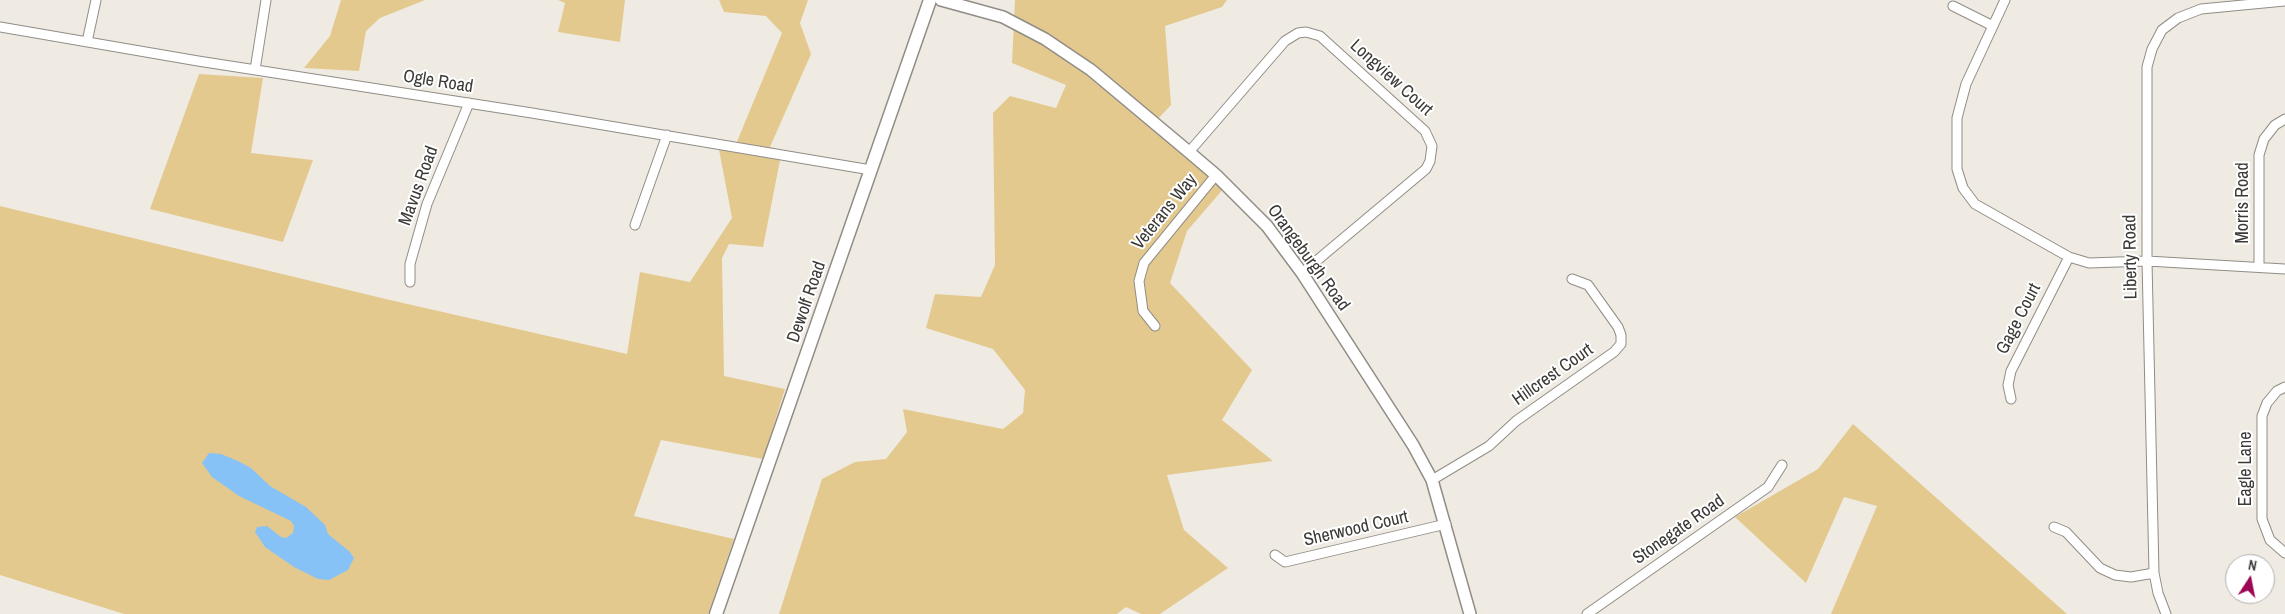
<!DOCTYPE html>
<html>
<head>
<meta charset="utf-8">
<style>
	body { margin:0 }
	#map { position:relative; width:2285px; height:614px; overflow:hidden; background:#efebe3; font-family:"Archivo Narrow",sans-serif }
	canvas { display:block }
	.north { position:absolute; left:2225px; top:554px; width:50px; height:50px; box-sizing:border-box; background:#fff; border:1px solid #b1b0af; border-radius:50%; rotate:11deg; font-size:14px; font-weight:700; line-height:20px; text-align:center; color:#3b3a37 }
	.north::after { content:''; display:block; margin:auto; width:18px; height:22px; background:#9c0654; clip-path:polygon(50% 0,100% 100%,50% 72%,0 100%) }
</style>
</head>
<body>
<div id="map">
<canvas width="2285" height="614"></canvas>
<div class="north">N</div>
</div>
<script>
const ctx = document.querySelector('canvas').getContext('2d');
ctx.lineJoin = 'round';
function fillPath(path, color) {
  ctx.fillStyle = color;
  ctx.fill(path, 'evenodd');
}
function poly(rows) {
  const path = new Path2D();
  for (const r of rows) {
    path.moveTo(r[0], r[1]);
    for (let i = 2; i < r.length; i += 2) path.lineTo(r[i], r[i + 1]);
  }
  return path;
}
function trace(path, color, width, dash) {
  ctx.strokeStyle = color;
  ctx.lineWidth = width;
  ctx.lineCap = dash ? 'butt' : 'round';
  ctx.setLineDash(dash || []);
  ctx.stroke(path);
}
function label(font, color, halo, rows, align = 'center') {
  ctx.font = font + ' "Archivo Narrow",sans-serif';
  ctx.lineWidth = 4;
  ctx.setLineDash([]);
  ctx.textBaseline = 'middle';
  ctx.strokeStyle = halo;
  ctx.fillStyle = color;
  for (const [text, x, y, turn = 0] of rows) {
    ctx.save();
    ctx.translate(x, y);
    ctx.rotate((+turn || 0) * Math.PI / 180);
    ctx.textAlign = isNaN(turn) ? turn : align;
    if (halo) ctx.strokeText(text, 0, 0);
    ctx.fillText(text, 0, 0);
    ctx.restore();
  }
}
const green = poly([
	[341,0,425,0,380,18,366,31,359,71,304,68,330,36],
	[558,0,625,0,620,42,558,32,565,3],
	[719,0,808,0,800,23,811,54,770,147,782,150,763,247,729,244,722,258,724,376,785,389,763,459,661,440,634,516,734,539,708,614,124,614,0,575,0,206,390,300,627,354,640,272,690,282,732,218,717,139,736,144,782,33,766,16,724,12],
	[1015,0,1227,0,1222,7,1165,26,1171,105,1155,122,1225,187,1187,231,1170,283,1252,370,1222,420,1273,461,1167,475,1184,530,1228,568,1160,614,1141,614,1126,607,1117,614,779,614,822,479,855,462,886,459,907,432,903,409,1003,429,1023,413,1025,390,993,349,926,328,935,294,981,297,995,265,993,113,1010,96,1056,108,1066,85,1012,63],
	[199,74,263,78,251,153,313,160,283,242,150,209],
	[1853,424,1870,439,2067,614,1831,614,1877,506,1844,497,1806,583,1735,517,1818,469]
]);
const water = poly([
	[209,453,221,454,238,461,251,468,270,486,306,507,325,525,328,534,350,552,354,558,348,570,329,580,318,579,294,567,265,547,255,532,257,527,267,526,281,537,286,538,293,533,294,526,291,521,239,496,212,477,202,463]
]);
const minor = poly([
	[2005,0,1966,84,1957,118,1957,169,1963,188,1975,204,2069,257,2089,263,2147,261,2285,269],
	[1953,6,1993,26],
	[0,27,198,61,532,113,871,170],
	[87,42,96,0],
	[255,70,266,0],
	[1189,152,1285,41,1298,33,1306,32,1320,36,1425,131,1432,146,1430,161,1426,169,1302,273],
	[635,225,667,135],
	[2259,267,2259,155,2264,139,2275,125,2285,119],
	[410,282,410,264,427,204,469,103],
	[1155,326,1143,311,1139,281,1144,263,1216,175],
	[2285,387,2277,391,2267,403,2262,416,2262,519,2270,540,2285,553],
	[2011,399,2008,385,2011,371,2069,257],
	[1432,480,1489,446,1516,421,1614,352,1621,344,1621,335,1618,327,1588,285,1572,279],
	[2054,527,2066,532,2100,568,2115,575,2131,577,2154,573],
	[1275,555,1285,562,1446,524],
	[1587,614,1768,487,1782,465],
	[2166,614,2158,593,2154,573,2147,261,2147,67,2152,49,2162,30,2178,18,2201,9,2285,1]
]);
const tertiary = poly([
	[941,0,1003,17,1045,39,1091,70,1189,152,1216,175,1267,226,1302,273,1413,445,1432,480,1470,614]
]);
const secondary = poly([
	[716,614,930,0]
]);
const streetNames = [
	["Longview Court",1391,78,42],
	["Ogle Road",438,82,9],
	["Mavus Road",419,186,-70],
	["Morris Road",2243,203,-90],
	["Veterans Way",1165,212,-51],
	["Liberty Road",2131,257,-91],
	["Orangeburgh Road",1308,258,54],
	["Dewolf Road",807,302,-71],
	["Gage Court",2019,319,-63],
	["Hillcrest Court",1553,375,-35],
	["Eagle Lane",2246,469,-90],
	["Sherwood Court",1356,529,-13],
	["Stonegate Road",1679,530,-35]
];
fillPath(green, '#e4c98f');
fillPath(water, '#87c2f7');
trace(minor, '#918d86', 11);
trace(tertiary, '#918d86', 14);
trace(secondary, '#918d86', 15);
trace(minor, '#fff', 9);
trace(tertiary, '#fff', 11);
trace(secondary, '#fff', 12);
label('18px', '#3b3a37', '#fff', streetNames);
</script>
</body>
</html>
